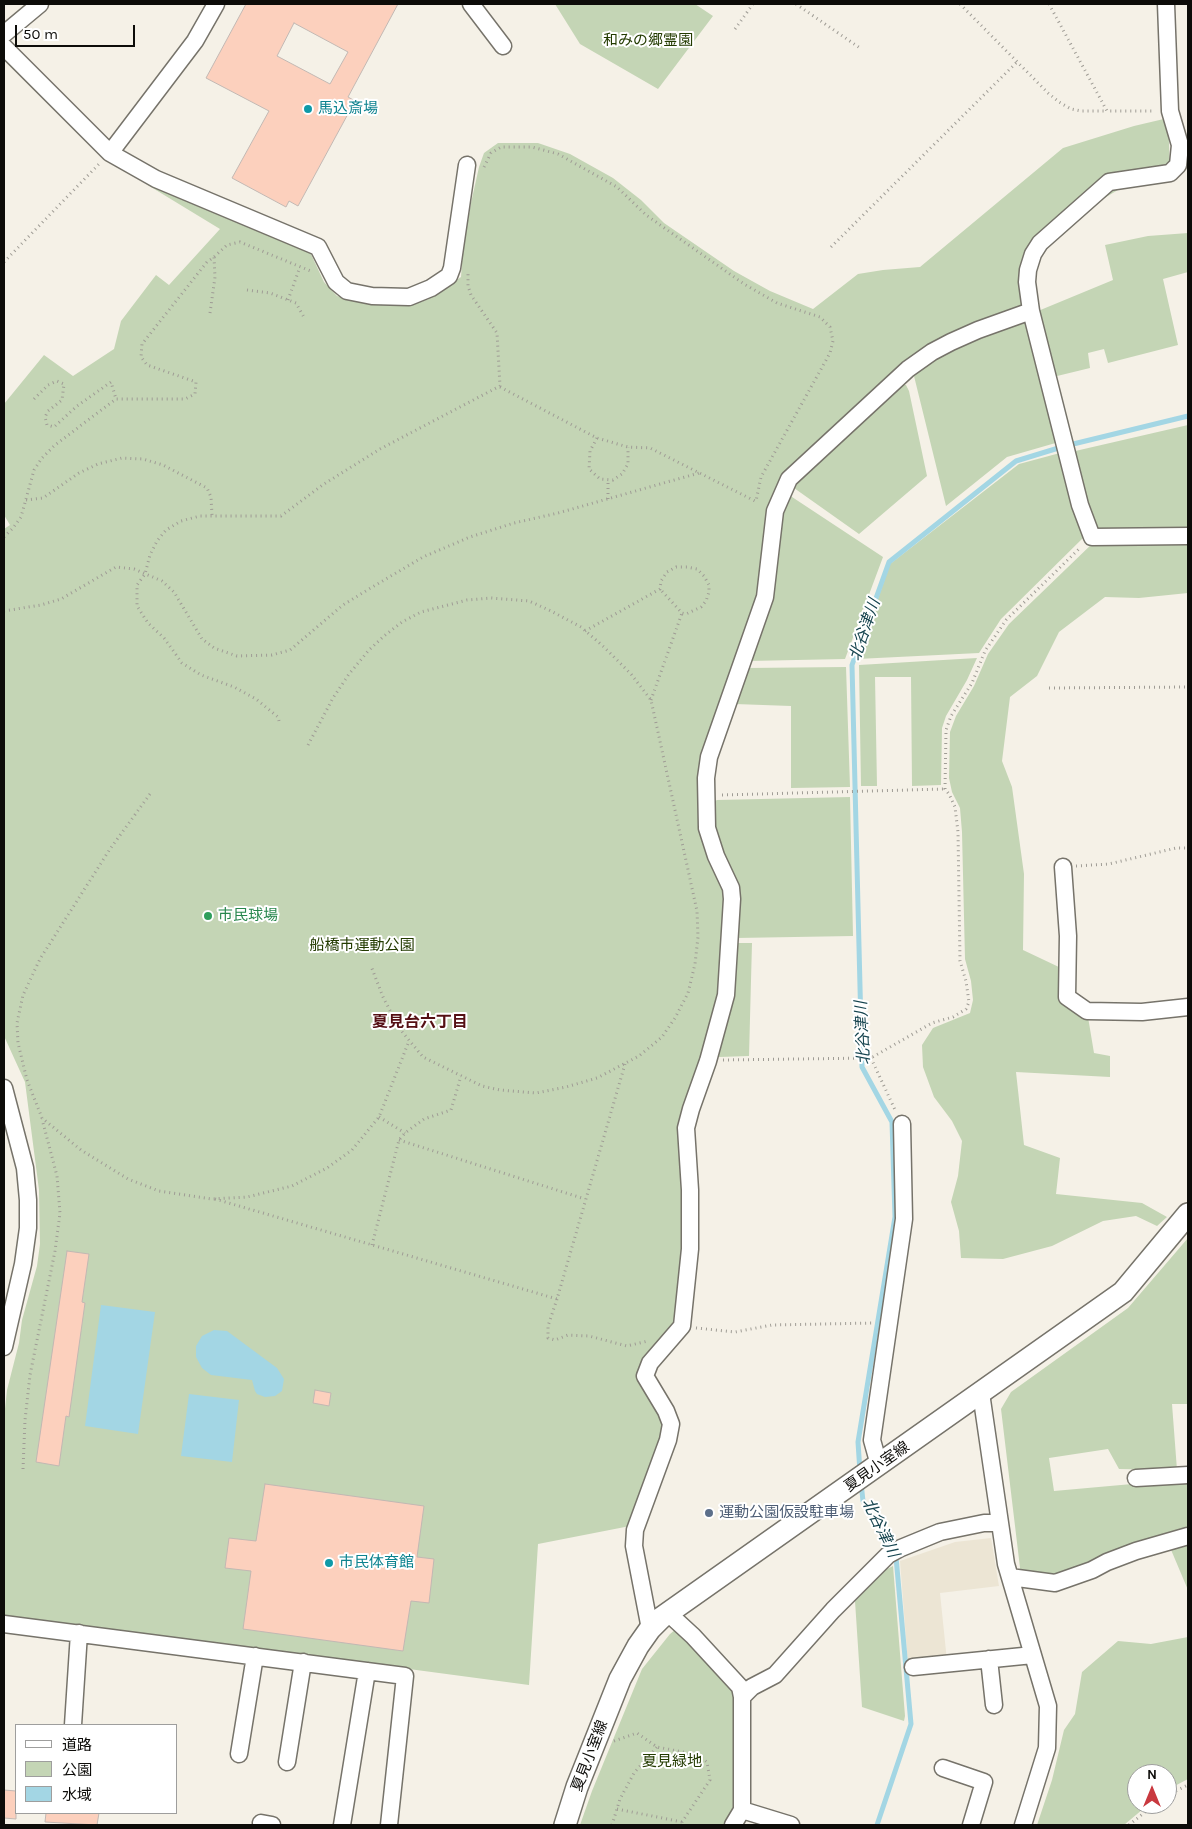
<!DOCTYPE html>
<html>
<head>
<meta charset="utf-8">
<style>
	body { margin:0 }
	#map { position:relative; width:1192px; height:1829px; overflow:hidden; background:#f5f1e7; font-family:Karla,"Noto Sans JP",sans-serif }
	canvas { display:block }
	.frame { position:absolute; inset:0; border:5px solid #0d0c09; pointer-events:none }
	.legend { position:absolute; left:15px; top:1724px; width:162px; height:90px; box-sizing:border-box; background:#fff; border:1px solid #9e9e9d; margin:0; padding:6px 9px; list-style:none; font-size:15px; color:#0d0c09 }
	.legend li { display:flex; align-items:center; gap:10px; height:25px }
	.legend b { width:25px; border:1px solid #9e9e9d }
	.north { position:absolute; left:1127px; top:1764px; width:50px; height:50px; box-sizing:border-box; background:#fff; border:1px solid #9e9e9d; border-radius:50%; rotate:0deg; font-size:14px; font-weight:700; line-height:20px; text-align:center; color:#0d0c09 }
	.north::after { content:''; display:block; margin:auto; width:18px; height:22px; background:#c9393f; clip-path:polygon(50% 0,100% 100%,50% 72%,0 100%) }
	.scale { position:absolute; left:15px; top:25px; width:120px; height:22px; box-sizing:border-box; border:2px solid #0d0c09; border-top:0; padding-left:6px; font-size:15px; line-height:18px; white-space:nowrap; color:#0d0c09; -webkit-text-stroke:4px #fff; paint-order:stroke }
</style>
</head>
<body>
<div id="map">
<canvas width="1192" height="1829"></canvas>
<div class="frame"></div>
<ul class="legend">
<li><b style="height:6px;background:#fff"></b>道路</li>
<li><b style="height:14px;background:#c4d5b5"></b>公園</li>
<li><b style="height:14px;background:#a3d6e4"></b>水域</li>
</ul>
<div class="north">N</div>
<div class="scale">50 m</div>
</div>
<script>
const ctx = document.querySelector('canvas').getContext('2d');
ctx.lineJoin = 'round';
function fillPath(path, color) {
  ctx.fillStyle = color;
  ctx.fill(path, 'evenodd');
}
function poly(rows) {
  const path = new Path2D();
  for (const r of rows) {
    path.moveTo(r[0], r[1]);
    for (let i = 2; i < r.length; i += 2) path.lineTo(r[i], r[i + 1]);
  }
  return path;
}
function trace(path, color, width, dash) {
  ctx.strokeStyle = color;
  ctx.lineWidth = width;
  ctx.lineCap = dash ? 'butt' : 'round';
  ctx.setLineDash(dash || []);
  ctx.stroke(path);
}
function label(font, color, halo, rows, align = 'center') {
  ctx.font = font + ' Karla,"Noto Sans JP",sans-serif';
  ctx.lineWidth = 4;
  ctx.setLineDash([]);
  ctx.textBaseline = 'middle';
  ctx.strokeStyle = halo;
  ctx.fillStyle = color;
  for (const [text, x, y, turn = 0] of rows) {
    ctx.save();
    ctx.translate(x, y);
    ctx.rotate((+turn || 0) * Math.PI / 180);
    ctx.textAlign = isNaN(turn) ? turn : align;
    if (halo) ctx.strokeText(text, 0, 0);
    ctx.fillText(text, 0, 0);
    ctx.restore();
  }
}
const built = poly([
	[991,1538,999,1586,940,1593,947,1661,908,1665,900,1561,955,1542]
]);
const green = poly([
	[555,4,695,4,713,16,658,89,580,44],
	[1168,118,1170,171,1133,181,1049,231,1022,305,939,343,780,480,760,596,711,739,701,754,698,824,727,893,718,1000,687,1105,683,1269,676,1297,675,1322,649,1356,667,1425,630,1526,538,1544,529,1685,4,1615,4,1418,7,1390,19,1343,22,1320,37,1266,40,1244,39,1190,25,1082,4,1036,4,529,10,525,4,515,4,404,44,355,73,376,114,349,121,321,156,275,169,285,220,229,146,184,309,250,324,282,337,296,364,303,409,306,429,299,461,277,463,249,471,203,479,167,484,153,498,143,538,143,570,154,613,178,641,200,664,223,734,271,770,291,813,309,858,274,883,270,920,267,1063,148,1134,126],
	[1188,233,1188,272,1163,279,1178,345,1108,363,1104,349,1088,353,1090,368,1053,377,1038,311,1113,280,1105,245,1148,236],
	[1024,318,1030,321,1059,442,1007,457,946,506,914,376,916,369,951,347],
	[900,385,906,385,909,391,927,476,859,534,794,488,798,479],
	[1188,425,1188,531,1093,529,1071,452],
	[1060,453,1084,537,1001,619,979,653,857,659,890,564,1019,464],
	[789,495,883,557,845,659,748,661,783,502],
	[1095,541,1188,541,1188,593,1139,598,1105,597,1059,632,1037,676,1010,697,1002,761,1012,787,1024,874,1023,950,1061,968,1088,1017,1094,1053,1110,1056,1110,1077,1016,1072,1024,1145,1060,1158,1056,1194,1142,1203,1167,1217,1157,1226,1136,1216,1103,1221,1052,1246,1003,1259,961,1258,959,1231,951,1202,958,1176,962,1141,952,1121,934,1097,923,1067,922,1045,933,1028,970,1013,973,1000,971,981,965,959,962,832,960,808,952,792,949,778,950,732,956,716,974,686,988,654,1009,624],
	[977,658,967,680,946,716,942,728,941,785,912,786,911,677,875,677,877,786,861,786,859,665],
	[846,667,850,787,791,788,791,706,735,704,747,668],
	[850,797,853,936,736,938,711,826,712,803,717,800],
	[737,943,752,943,749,1056,719,1057,715,1054],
	[1188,1238,1188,1404,1172,1404,1177,1470,1119,1469,1108,1449,1049,1458,1054,1491,1188,1479,1188,1531,1055,1580,1021,1576,1001,1409,1011,1392,1128,1308],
	[1188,1540,1188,1590,1169,1545],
	[893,1566,905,1716,904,1721,862,1707,855,1601,881,1572],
	[676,1629,734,1690,736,1804,726,1825,580,1825,592,1791,642,1669,670,1634],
	[1188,1637,1188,1779,1167,1790,1167,1774,1137,1774,1137,1804,1149,1804,1124,1825,1037,1825,1052,1780,1064,1730,1075,1714,1082,1672,1118,1641,1151,1644]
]);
const water = poly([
	[101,1305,155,1312,138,1434,85,1426],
	[214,1330,227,1331,277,1368,284,1379,282,1391,275,1396,265,1397,257,1394,255,1391,252,1380,211,1375,202,1368,196,1357,196,1346,202,1336],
	[189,1394,239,1400,232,1462,181,1456]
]);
const stream = poly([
	[860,1472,858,1442,895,1217,892,1122,862,1067,852,665,889,562,1016,461,1065,446,1188,416],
	[861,1483,863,1501,891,1544,896,1557,911,1724,877,1825]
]);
const building = poly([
	[246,4,398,4,348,97,355,101,298,206,289,201,286,207,232,178,269,111,206,78,246,4],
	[294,23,348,52,330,84,277,56,294,23],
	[67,1251,89,1254,82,1302,85,1303,69,1417,66,1416,59,1466,36,1462,67,1251],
	[315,1390,331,1393,329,1406,313,1403,315,1390],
	[265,1484,424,1506,417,1557,434,1559,429,1603,411,1601,403,1651,243,1629,251,1571,225,1568,229,1538,256,1541,265,1484],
	[4,1790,16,1791,16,1819,4,1818,4,1790],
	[46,1813,99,1813,97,1825,45,1822,46,1813]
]);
const path = poly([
	[796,4,860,48],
	[960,4,1048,93,1059,102,1071,109,1081,111,1107,111],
	[1049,4,1107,111,1155,111],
	[735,29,753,4],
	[484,167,491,153,501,147,532,147,558,154,617,187,646,215,744,284,777,303,820,317,830,327,833,341,830,353,761,477,756,501],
	[831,247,1017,62],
	[4,262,99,164],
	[247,290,270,293,296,303,305,319],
	[288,300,300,267],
	[210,313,215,277,214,257],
	[500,387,597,438,628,447,650,448,757,502],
	[34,399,48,385,57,381,64,384,62,400,48,411,45,417,47,425,54,427,77,406,111,382,116,399],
	[597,438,590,451,589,469,600,479,613,480,622,474,628,464,628,447],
	[608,499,608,480],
	[26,500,43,498,79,473,98,464,122,458,143,459,163,465,207,488,211,497,212,515],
	[4,537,13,528,21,517,34,470,42,458,55,445,116,399,185,399,195,394,196,382,147,365,141,357,142,344,207,262,214,257,227,245,240,242,313,272],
	[4,611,41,605,61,599,116,567,134,569,162,581,174,592,202,639,214,648,237,656,272,655,290,650,343,605,369,589,423,557,470,537,514,523,558,513,699,473],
	[585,631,660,589,661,581,667,572,676,567,687,567,697,569,704,576,709,585,709,592,706,601,701,607,686,614,682,613,660,589],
	[1049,688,1188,687],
	[651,700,682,613],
	[279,721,278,717,256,699,234,687,201,675,182,663,164,638,148,623,137,606,137,585,145,574,150,555,157,541,166,530,181,521,200,516,281,516,324,484,380,449,500,386,497,333,471,295,468,286,468,274],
	[308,745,333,698,349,674,369,650,384,636,402,622,421,612,467,600,491,598,529,601,551,611,581,627,604,647,631,674,651,700,697,911,698,937,695,964,688,993,675,1018,662,1037,639,1056,597,1078,566,1087,536,1093,500,1090,482,1086,423,1057,399,1028,383,997,371,966],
	[150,794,110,849,40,959,23,995,17,1023,18,1043,27,1080,42,1118,81,1150,128,1179,159,1191,212,1199,247,1197,292,1186,327,1168,352,1150,379,1117,409,1041],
	[722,795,945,789],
	[1076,866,1109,864,1176,848,1188,848],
	[871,1058,896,1112],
	[723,1060,871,1058,932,1023,953,1017,966,1009,969,1002,966,981,960,961,958,832,955,807,949,794,945,789,946,730,951,716,972,683,985,651,1006,620,1081,547],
	[379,1117,405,1133],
	[399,1140,585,1199],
	[215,1199,557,1299,625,1064],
	[372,1245,399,1140,405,1133,424,1119,451,1110,461,1076],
	[557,1299,548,1326,548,1338,555,1340,568,1335,589,1336,627,1346,648,1341],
	[696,1328,735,1332,772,1325,874,1323],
	[23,1469,25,1420,30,1375,55,1251,60,1213,57,1176,42,1119],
	[614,1741,637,1733,657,1747,698,1755,707,1762,710,1780,680,1825],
	[1167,1795,1188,1785],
	[617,1809,682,1822],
	[612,1825,620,1799,634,1773,657,1747],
	[1129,1825,1155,1804]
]);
const minor = poly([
	[471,4,503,46],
	[4,34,40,4],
	[4,47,110,153,156,179,318,247,336,282,347,291,372,296,409,297,431,288,449,276,452,268,467,165],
	[110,153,195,41,216,4],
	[1031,311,1080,505,1092,537,1188,536],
	[1063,867,1068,936,1067,997,1087,1011,1142,1012,1188,1007],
	[4,1088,25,1168,28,1200,28,1228,23,1264,4,1347],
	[981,1393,1006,1564,1048,1706,1047,1748,1023,1825],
	[879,1465,872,1440,904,1219,902,1124],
	[1136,1478,1188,1475],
	[1010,1577,1055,1583,1092,1570,1107,1562,1136,1551,1188,1536],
	[668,1613,693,1636,740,1687,742,1697],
	[4,1624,405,1676,389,1825],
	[650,1629,634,1546,635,1530,668,1440,671,1424,666,1411,645,1376,650,1363,682,1326,690,1249,690,1190,686,1128,691,1109,708,1061,726,995,732,899,731,888,716,856,707,828,706,778,709,757,765,597,775,511,789,479,908,369,932,352,951,342,978,330,1031,311,1027,282,1028,270,1033,254,1040,243,1109,182,1170,173,1178,165,1180,145,1170,111,1166,4],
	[989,1659,994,1705],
	[913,1667,1033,1655],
	[73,1725,79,1633],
	[239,1754,255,1656],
	[287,1762,303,1662],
	[943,1768,984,1782,971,1825],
	[742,1810,791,1825],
	[261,1823,272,1825],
	[342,1825,367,1671],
	[733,1825,742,1810,742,1697,752,1687,775,1675,833,1610,888,1555,901,1548,940,1532,984,1523,1000,1523]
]);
const major = poly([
	[565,1825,577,1787,620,1679,638,1646,650,1629,661,1618,1123,1292,1188,1214]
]);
const markers = [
	[308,109,5,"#0f9aa8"],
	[208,916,5,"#2e9e5b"],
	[709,1513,5,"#5c6f8a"],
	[329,1563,5,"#0f9aa8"]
];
const parkNames = [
	["和みの郷霊園",648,41],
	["船橋市運動公園",362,946],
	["夏見緑地",672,1762]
];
const cultureNames = [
	["馬込斎場",318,109],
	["市民体育館",339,1563]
];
const leisureNames = [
	["市民球場",218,916]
];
const streetNames = [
	["夏見小室線",877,1467,-35],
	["夏見小室線",590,1756,-69]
];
const serviceNames = [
	["運動公園仮設駐車場",719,1513]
];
const waterNames = [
	["北谷津川",865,630,-71],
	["北谷津川",863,1033,-93],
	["北谷津川",880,1528,64]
];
const neighbourhoodNames = [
	["夏見台六丁目",420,1022]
];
fillPath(built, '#ece5d4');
fillPath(green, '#c4d5b5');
fillPath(water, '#a3d6e4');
trace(stream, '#a3d6e4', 5);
fillPath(building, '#fcd0bd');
trace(building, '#c2b8b3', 1);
trace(minor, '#76736a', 19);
trace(major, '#76736a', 24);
trace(path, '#9f9c95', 3, [1, 4]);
trace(minor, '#fff', 16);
trace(major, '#fff', 21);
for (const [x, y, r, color] of markers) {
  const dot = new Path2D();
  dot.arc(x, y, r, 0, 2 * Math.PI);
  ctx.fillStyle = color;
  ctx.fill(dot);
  trace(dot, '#fff', 2);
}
label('15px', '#233b00', '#fff', parkNames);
label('15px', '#0d838f', '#fff', cultureNames, 'left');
label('15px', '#27864d', '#fff', leisureNames, 'left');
label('15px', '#0d0c09', '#fff', streetNames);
label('15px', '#4e5e75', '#fff', serviceNames, 'left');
label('italic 16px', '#16444f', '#fff', waterNames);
label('bold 16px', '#551014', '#fff', neighbourhoodNames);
</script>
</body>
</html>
